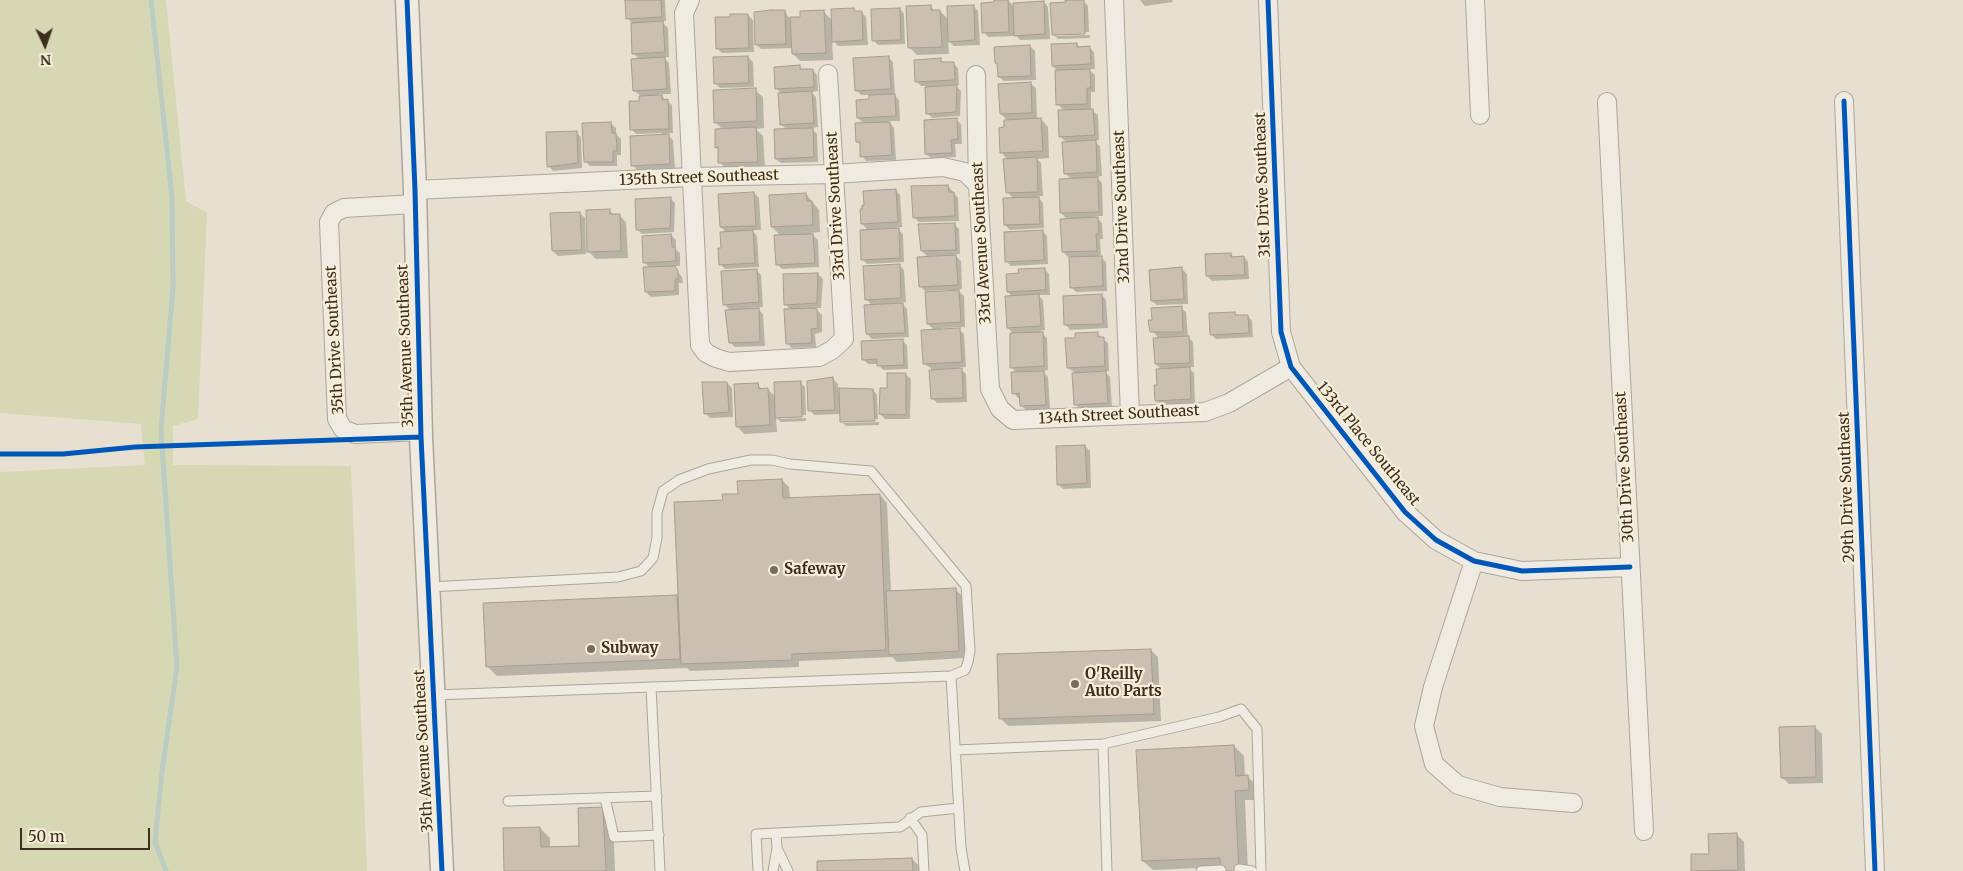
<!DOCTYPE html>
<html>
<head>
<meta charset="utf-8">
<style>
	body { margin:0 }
	#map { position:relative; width:1963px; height:871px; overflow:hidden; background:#e7e0d1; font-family:Merriweather,serif }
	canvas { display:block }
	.north { position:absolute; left:20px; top:20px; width:50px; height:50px; -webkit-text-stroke:4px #f7eed8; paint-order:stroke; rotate:177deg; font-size:14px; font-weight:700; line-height:20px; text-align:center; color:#3d2e20 }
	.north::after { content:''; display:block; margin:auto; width:18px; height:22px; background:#3d2e20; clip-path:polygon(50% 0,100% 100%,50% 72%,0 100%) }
	.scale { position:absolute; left:20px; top:828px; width:130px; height:22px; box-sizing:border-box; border:2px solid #3d2e20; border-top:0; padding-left:6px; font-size:15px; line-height:18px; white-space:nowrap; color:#3d2e20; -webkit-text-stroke:4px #f7eed8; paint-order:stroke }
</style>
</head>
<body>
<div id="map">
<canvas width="1963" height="871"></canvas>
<div class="north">N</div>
<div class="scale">50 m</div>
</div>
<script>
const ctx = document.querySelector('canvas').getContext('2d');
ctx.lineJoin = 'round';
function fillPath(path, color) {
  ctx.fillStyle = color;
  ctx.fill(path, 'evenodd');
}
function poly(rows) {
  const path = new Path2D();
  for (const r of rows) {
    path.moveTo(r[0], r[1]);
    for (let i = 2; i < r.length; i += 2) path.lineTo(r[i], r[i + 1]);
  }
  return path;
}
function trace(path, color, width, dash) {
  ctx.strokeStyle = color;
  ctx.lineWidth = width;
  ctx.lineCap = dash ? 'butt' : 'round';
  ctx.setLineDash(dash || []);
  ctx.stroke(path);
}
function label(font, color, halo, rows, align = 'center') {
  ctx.font = font + ' Merriweather,serif';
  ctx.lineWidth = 4.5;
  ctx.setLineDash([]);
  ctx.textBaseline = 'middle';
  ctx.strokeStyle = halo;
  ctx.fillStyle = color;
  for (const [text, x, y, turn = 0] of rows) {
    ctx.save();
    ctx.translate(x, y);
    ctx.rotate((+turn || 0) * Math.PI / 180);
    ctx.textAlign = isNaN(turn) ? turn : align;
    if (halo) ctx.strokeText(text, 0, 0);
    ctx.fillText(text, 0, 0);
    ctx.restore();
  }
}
const green = poly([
	[0,0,166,0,186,201,207,213,198,419,173,426,173,465,351,466,367,871,0,871,0,472,145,465,141,424,0,413]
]);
const shadow = poly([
	[627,0,665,0,666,21,661,21,668,28,669,57,663,57,669,63,671,94,659,94,672,105,673,133,666,133,673,140,675,168,637,170,633,165,662,136,662,133,636,134,631,129,640,102,640,95,634,91,640,60,633,53,632,23,628,18],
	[1008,0,1014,7,1044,2,1048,7,1050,39,1020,40,1014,33,1014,36,988,37,984,32],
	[1140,0,1172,0,1173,2,1145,6],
	[1083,1,1088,6,1089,32,1056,34,1056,36,1090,35,1090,38,1058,39,1053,34],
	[930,6,935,11,940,11,949,20,973,6,978,11,980,45,954,46,948,40,949,54,917,55,909,47],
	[853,9,856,12,861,12,866,17,868,45,838,46,832,39,833,60,800,61,793,54,793,48,761,49,756,44,785,11,789,18,801,18,824,12,833,21],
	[900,9,904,14,905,44,878,45,873,40],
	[748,15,753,20,754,52,722,53,717,48,731,18],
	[1077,44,1080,48,1089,47,1094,52,1095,69,1088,69,1095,75,1095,92,1091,92,1091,110,1098,115,1099,140,1093,140,1100,146,1102,176,1096,177,1102,183,1103,216,1095,216,1102,223,1103,239,1100,239,1101,255,1099,255,1106,262,1107,291,1076,292,1071,287,1070,256,1068,257,1063,252,1068,220,1061,213,1071,179,1065,173,1067,143,1060,136,1064,111,1058,104,1059,72,1053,66],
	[1030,46,1035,51,1036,80,1004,81,999,77,999,65,996,62],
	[748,57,753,62,754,87,720,88,715,83],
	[888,57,893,62,895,94,893,94,899,100,900,121,888,121,894,128,896,160,866,161,862,156,861,145,857,142,864,124,858,118,870,100,870,95,861,95,856,90],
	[940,60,944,64,953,63,958,68,959,85,955,85,961,91,960,116,932,118,927,113,926,86,921,86,917,82],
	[800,67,803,70,813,70,817,75,818,91,811,92,816,97,818,127,811,128,817,134,818,162,781,163,776,159,787,130,781,124,782,94,776,88],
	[1031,84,1036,88,1037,119,1041,119,1048,127,1049,158,1037,159,1041,163,1043,196,1037,196,1043,203,1044,228,1010,230,1005,225,1014,199,1007,192,1008,160,1001,152,1008,121,1001,114],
	[755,90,763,97,764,128,756,129,763,136,765,168,727,170,720,162,719,150,716,147,723,130,715,122],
	[956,120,961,124,962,144,955,144,956,157,931,158,926,154],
	[611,124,616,128,616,134,621,139,621,155,617,155,617,166,590,166,585,161],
	[576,132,581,137,582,168,553,171,549,166],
	[948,186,958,198,959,221,919,222,914,217],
	[895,190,900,195,902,227,896,227,903,234,904,262,867,264,862,259,869,231,862,224],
	[754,193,759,198,761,230,752,230,757,236,759,267,725,269,720,264,727,233,721,227],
	[806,194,819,210,820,232,811,233,818,240,819,267,782,269,777,264,781,236,772,227],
	[670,198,675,203,674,232,642,234,637,229],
	[609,210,614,215,619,215,626,222,628,258,596,259,589,252],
	[580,213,585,218,586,254,558,256,553,251],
	[954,224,959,229,960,254,954,254,961,261,962,289,957,290,964,296,965,327,942,328,942,330,959,330,964,334,966,367,959,367,966,374,967,402,937,403,932,398,931,368,924,364,935,331,928,324,948,290,925,291,920,286,929,258,922,251],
	[1042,231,1047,236,1048,264,1011,266,1006,261],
	[671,235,676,240,676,250,680,253,680,266,673,266,682,277,683,283,679,283,679,295,651,297,646,292,650,268,644,262],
	[1231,254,1234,258,1244,257,1248,262,1249,279,1212,281,1207,276],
	[899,265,904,270,906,302,901,302,907,309,909,337,872,339,867,334,873,306,866,299],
	[1044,269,1049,274,1050,295,1038,295,1043,300,1045,330,1040,331,1047,338,1048,370,1042,371,1048,377,1050,409,1026,410,1021,405,1021,398,1018,398,1014,393,1017,373,1011,367,1014,334,1008,328,1013,297,1008,292],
	[1182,269,1187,274,1188,304,1157,305,1152,301],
	[756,270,761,275,763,307,748,308,748,310,759,310,763,314,765,346,735,347,730,342,729,330,727,328,726,311,731,311,724,304],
	[818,274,823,279,821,308,815,308,822,315,822,332,815,334,816,347,792,348,787,343,791,310,785,304],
	[1102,295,1106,300,1108,328,1070,330,1066,325],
	[1181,308,1186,312,1188,337,1193,342,1194,367,1188,367,1194,373,1195,403,1161,405,1156,400,1162,370,1156,364,1159,339,1152,330],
	[1235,313,1238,316,1248,316,1252,321,1253,337,1216,339,1211,334],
	[1097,334,1108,343,1109,371,1104,371,1110,377,1112,407,1080,409,1075,404,1074,372,1068,368,1077,339],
	[902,340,907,345,908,369,883,370,878,364,868,364,863,359],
	[906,375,911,379,910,419,885,419,880,414,888,389],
	[833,379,838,384,838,390,873,390,877,395,878,419,844,421,844,423,879,422,879,425,846,426,842,422,841,414,814,415,810,410],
	[800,382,805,387,806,415,780,416,780,419,806,418,806,421,781,422,776,417,777,432,744,434,737,426,758,385,763,390,768,389,776,398],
	[727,383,732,388,733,417,710,418,705,413],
	[1085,446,1090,451,1091,488,1063,489,1058,484],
	[782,480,789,487,790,499,880,495,887,503,891,592,955,589,963,597,966,658,897,662,892,657,799,661,799,667,690,671,687,668,497,676,487,666,677,596,679,599,724,501],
	[1151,650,1158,657,1161,721,1008,726,1000,718],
	[1815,727,1822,734,1823,783,1789,784,1782,777],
	[1234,746,1244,756,1245,776,1247,776,1257,786,1258,800,1245,800,1248,871,1222,867,1153,870,1143,861],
	[603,808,613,818,615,871,505,871,540,828,550,838,550,848,581,847],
	[1737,835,1744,842,1745,871,1693,871,1692,855,1710,855],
	[912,859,919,866,920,871,819,871]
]);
const stream = poly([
	[151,0,172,197,173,288,161,430,177,667,162,772,155,842,166,871]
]);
const building = poly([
	[625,0,661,0,662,17,626,19,625,0],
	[994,0,1008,0,1009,32,982,33,981,3,994,2,994,0],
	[1065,0,1084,0,1085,34,1052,35,1050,3,1066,2,1065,0],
	[1044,1,1045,34,1014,36,1013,3,1044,1],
	[931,5,931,10,940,10,942,47,908,48,906,6,931,5],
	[974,5,975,40,948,42,947,6,974,5],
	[854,8,854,11,862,11,863,40,832,42,831,9,854,8],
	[900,8,901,40,872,41,871,9,900,8],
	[771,10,785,10,786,44,755,45,754,12,771,10],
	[824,10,826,53,792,54,790,17,800,17,800,11,824,10],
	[730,14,748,14,749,48,716,49,715,17,730,17,730,14],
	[663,21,665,52,632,54,631,23,663,21],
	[1077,43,1077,47,1090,46,1091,64,1052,66,1051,44,1077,43],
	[1030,45,1031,76,998,77,997,63,995,63,994,47,1030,45],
	[748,56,749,83,714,84,713,57,748,56],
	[889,56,891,89,855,91,853,58,889,56],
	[665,57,667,89,633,91,631,59,665,57],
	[941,58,941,62,954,62,955,80,915,82,914,60,941,58],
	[800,65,800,69,813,69,814,87,775,89,774,67,800,65],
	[1090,69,1091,88,1087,88,1087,104,1056,105,1055,70,1090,69],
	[1031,82,1032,113,1000,114,998,84,1031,82],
	[957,85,956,112,926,114,925,87,957,85],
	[756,88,757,121,714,123,713,90,756,88],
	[812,91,814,123,780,125,778,93,812,91],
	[895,94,896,116,857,118,856,100,869,99,869,95,895,94],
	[662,95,662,100,668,99,669,129,630,130,629,101,639,101,639,96,662,95],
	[1093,109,1095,135,1059,137,1058,110,1093,109],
	[957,118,958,139,951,140,952,153,925,154,924,120,957,118],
	[1041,118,1043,151,1000,153,999,128,1004,127,1004,120,1041,118],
	[611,122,612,133,616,133,617,151,613,151,613,162,584,162,582,123,611,122],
	[890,122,892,155,860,157,860,142,856,142,855,123,890,122],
	[756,127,758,162,718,163,718,147,715,148,715,129,756,127],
	[813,128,814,157,775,159,774,129,813,128],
	[577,131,578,163,547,167,546,132,577,131],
	[669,134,670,164,631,166,630,136,669,134],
	[1096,140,1097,172,1064,174,1062,142,1096,140],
	[1037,157,1038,192,1006,193,1003,159,1037,157],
	[1098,177,1099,212,1060,213,1059,179,1098,177],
	[948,185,949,192,954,192,955,216,913,218,911,186,948,185],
	[896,189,898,222,861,224,860,209,862,209,862,205,864,205,863,191,896,189],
	[754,192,756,226,720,227,718,194,754,192],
	[806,193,807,201,812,201,813,225,771,227,769,195,806,193],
	[671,197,670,228,636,230,635,199,671,197],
	[1039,197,1040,224,1004,225,1003,198,1039,197],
	[610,209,610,214,620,214,621,251,587,252,586,210,610,209],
	[580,212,582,250,552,251,550,213,580,212],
	[1098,217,1099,234,1096,234,1097,251,1062,252,1060,219,1098,217],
	[955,223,956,250,921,251,918,224,955,223],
	[899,228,900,258,861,260,860,230,899,228],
	[753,230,755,263,719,265,718,248,721,248,720,232,753,230],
	[1043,230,1044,260,1005,262,1004,232,1043,230],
	[671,234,672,247,675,247,676,261,643,263,642,236,671,234],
	[813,234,815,263,776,265,774,235,813,234],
	[1231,253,1231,257,1244,256,1245,275,1206,276,1205,254,1231,253],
	[956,255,958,285,919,287,917,257,956,255],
	[1102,256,1103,286,1070,288,1069,257,1102,256],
	[900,264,901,298,865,300,863,266,900,264],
	[675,266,678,271,678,279,675,279,675,291,645,292,643,267,675,266],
	[1182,267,1184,299,1151,301,1149,270,1182,267],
	[1045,268,1046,290,1007,292,1006,274,1019,273,1018,269,1045,268],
	[757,269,759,302,723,305,721,271,757,269],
	[818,273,817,303,784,305,783,274,818,273],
	[959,290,961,322,927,324,925,292,959,290],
	[1039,294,1041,326,1007,328,1005,296,1039,294],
	[1102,294,1103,324,1064,325,1063,296,1102,294],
	[903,303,905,333,866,334,864,305,903,303],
	[1182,306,1183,332,1150,332,1148,320,1152,320,1151,308,1182,306],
	[759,308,760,342,729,343,725,310,759,308],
	[812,308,817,309,818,328,811,329,812,343,786,344,784,309,812,308],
	[1235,312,1235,315,1248,315,1249,333,1210,335,1209,313,1235,312],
	[960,328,962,362,923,364,921,330,960,328],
	[1043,332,1044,366,1010,368,1010,333,1043,332],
	[1098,332,1098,337,1104,337,1105,366,1067,368,1065,338,1075,338,1075,333,1098,332],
	[1189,336,1190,363,1155,364,1153,338,1189,336],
	[903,339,904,365,877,366,877,359,862,360,861,341,903,339],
	[1190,367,1191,399,1155,401,1154,385,1157,385,1156,369,1190,367],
	[962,368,963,398,931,399,929,370,962,368],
	[1044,371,1046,405,1020,406,1019,393,1012,394,1011,372,1044,371],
	[1106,371,1108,403,1074,405,1072,373,1106,371],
	[887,373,906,373,906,415,879,414,880,388,887,388,887,373],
	[833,377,835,410,808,411,807,381,833,377],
	[801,381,802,417,775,418,774,382,801,381],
	[702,382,727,382,729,412,704,414,702,382],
	[758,383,759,389,768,388,770,425,736,427,734,384,758,383],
	[839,388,873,389,875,421,840,422,839,388],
	[1085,445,1087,483,1057,485,1056,446,1085,445],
	[782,479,783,498,880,494,886,650,792,654,792,660,681,664,674,502,723,500,722,494,738,494,737,481,782,479],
	[956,588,959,651,889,655,886,591,956,588],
	[677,595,680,659,486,667,483,603,677,595],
	[1151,649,1154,714,999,719,997,654,1151,649],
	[1815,726,1816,777,1781,778,1779,727,1815,726],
	[1234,745,1236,776,1248,775,1249,790,1235,791,1239,871,1221,871,1220,858,1142,861,1136,750,1234,745],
	[603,807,606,871,504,871,503,828,540,827,541,847,579,846,578,808,603,807],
	[1737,833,1738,870,1691,871,1691,854,1709,854,1708,834,1737,833],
	[912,858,913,871,817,871,817,861,912,858]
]);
const service = poly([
	[429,587,618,577,641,571,653,558,657,538,657,513,663,491,679,480,708,469,751,460,772,460,790,464,871,471,966,586,970,650,968,662,965,670,951,676],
	[651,687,660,871],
	[435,695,951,676,961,848,965,871],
	[1103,744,1107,871],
	[955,750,1103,744,1219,717,1241,709,1257,729,1261,871],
	[605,798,614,837,659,835],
	[508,801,657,796],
	[910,818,922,835,924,871],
	[776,833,777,848,788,871],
	[1239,869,1252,871],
	[758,871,756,834,900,827,921,812,958,808],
	[773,871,777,848],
	[1201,871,1221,870]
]);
const minor = poly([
	[690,0,684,13,700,345,706,353,716,358,729,362,819,357,832,350,844,339,828,74],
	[1114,0,1130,415],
	[1268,0,1281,332,1291,367,1405,512,1436,540,1474,561,1522,571,1630,567],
	[1475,0,1480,115],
	[976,75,978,185,990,389,1000,409,1013,420,1205,412,1229,403,1291,367],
	[1844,101,1875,871],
	[1607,102,1644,831],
	[415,190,691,177,834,174,943,167,965,172,978,185],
	[415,204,344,208,334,213,329,222,337,419,343,429,355,434,421,431],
	[1474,561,1433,687,1424,726,1434,764,1458,785,1500,797,1573,803]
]);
const tertiary = poly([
	[407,0,415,190,421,437,442,871]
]);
const cycleway = poly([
	[407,0,415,190,421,437,442,871],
	[1268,0,1281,332,1291,367,1405,512,1436,540,1474,561,1522,571,1630,567],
	[1844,101,1875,871],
	[0,454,63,454,135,447,421,437]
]);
const markers = [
	[774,570,5,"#786c5e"],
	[591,649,5,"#786c5e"],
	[1075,684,5,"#786c5e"]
];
const streetNames = [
	["135th Street Southeast",699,178,-2],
	["31st Drive Southeast",1263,185,-92],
	["33rd Drive Southeast",836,206,-93],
	["32nd Drive Southeast",1122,207,-92],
	["33rd Avenue Southeast",982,243,-93],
	["35th Drive Southeast",335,340,-93],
	["35th Avenue Southeast",406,346,-92],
	["134th Street Southeast",1119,415,-3],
	["133rd Place Southeast",1368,444,51],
	["30th Drive Southeast",1625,467,-93],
	["29th Drive Southeast",1847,487,-92],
	["35th Avenue Southeast",424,751,-93]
];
const poiNames = [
	["Safeway",784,570],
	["Subway",601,649],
	["O'Reilly",1085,675],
	["Auto Parts",1085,692]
];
fillPath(green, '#d6d7b3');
fillPath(shadow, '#0003');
trace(stream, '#bcccc2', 5);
fillPath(building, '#cbbfb2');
trace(building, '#a89c90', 1);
trace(service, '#ada599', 11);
trace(minor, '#ada599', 20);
trace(tertiary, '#ada599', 25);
trace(service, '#efebe3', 9);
trace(minor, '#efebe3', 18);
trace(tertiary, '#efebe3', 22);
trace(cycleway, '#0057b8', 5);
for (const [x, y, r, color] of markers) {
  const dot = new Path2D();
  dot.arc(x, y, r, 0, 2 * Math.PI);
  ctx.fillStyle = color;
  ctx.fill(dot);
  trace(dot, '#f7eed8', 2);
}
label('15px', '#3d2e20', '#f7eed8', streetNames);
label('bold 15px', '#3d2e20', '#f7eed8', poiNames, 'left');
</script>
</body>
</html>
